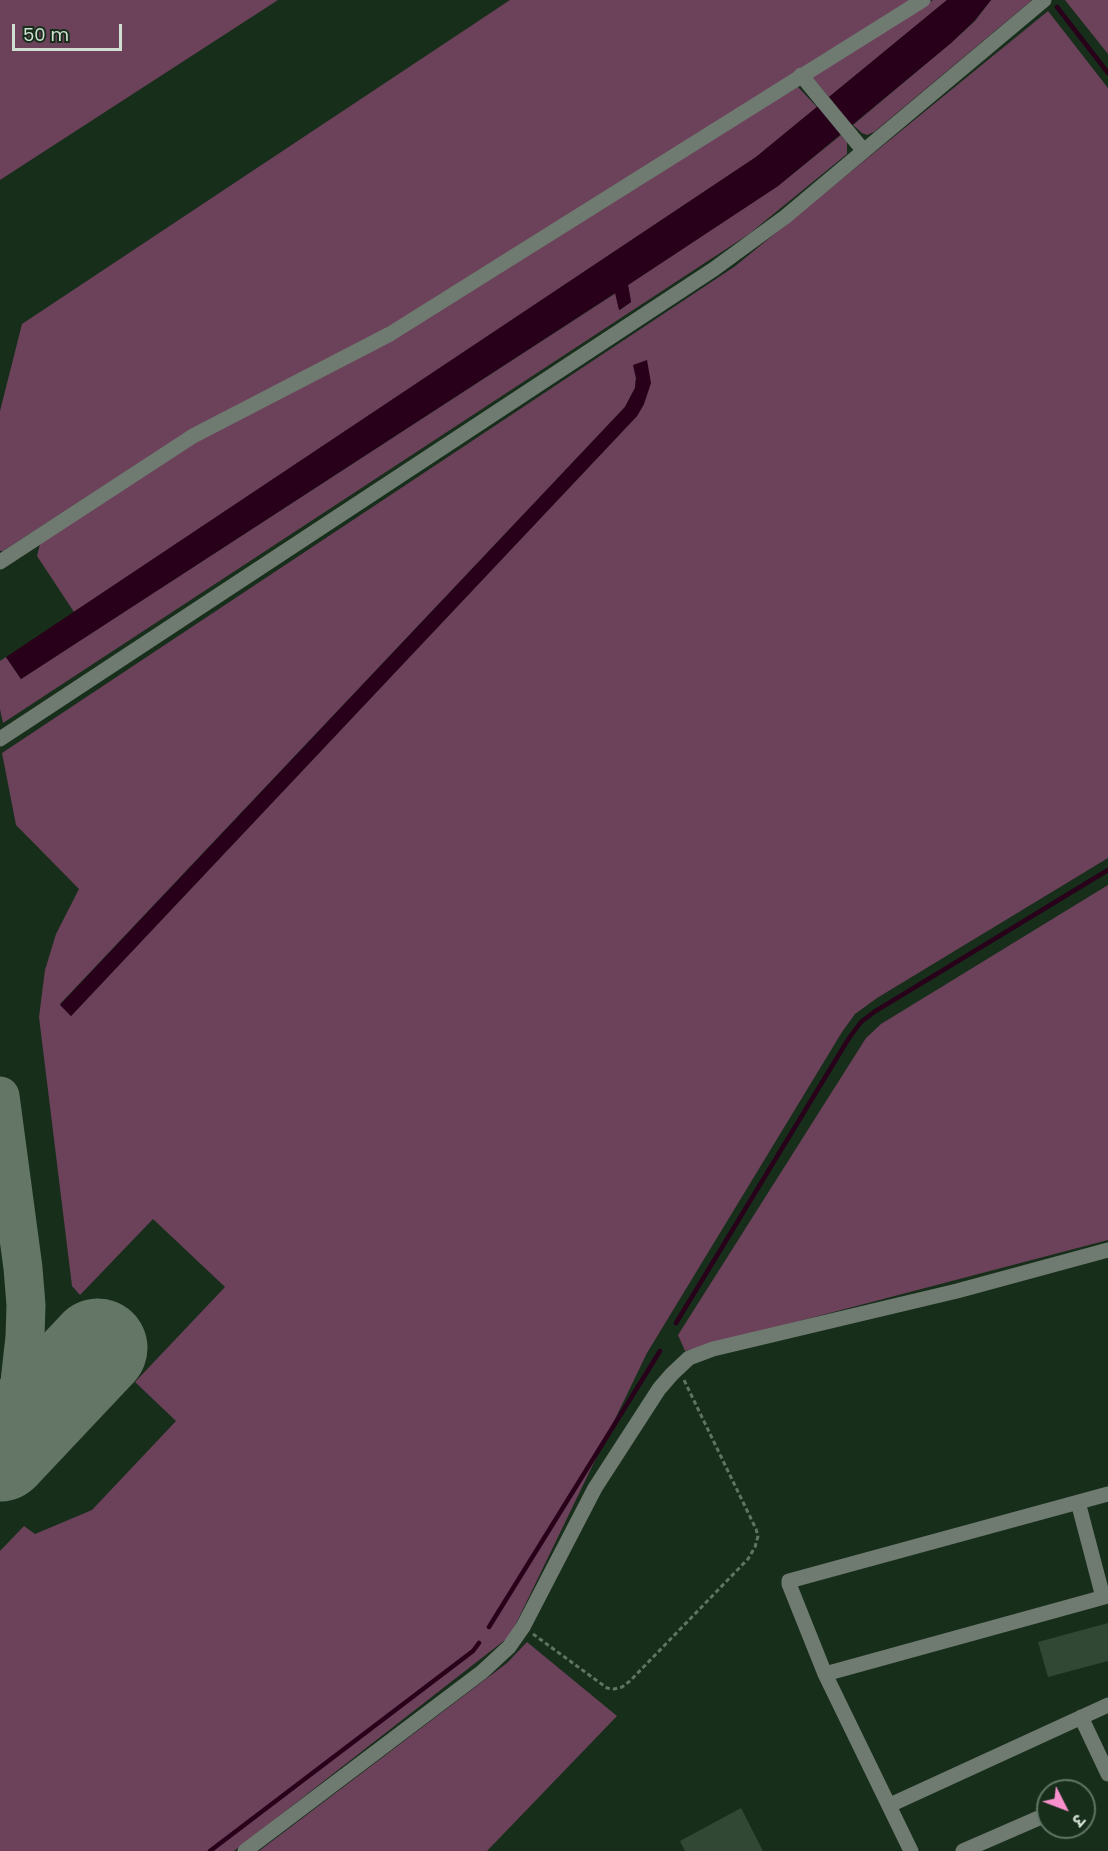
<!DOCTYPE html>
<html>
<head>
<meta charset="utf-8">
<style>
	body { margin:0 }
	#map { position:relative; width:1108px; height:1851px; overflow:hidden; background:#172e1b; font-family:Poppins,"Noto Sans Devanagari",sans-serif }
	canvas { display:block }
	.north { position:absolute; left:1036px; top:1779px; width:60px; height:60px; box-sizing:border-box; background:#172e1b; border:2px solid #617565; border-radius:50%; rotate:132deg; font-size:16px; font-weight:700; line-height:24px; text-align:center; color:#d1dfd3 }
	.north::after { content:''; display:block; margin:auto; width:21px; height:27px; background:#f890cd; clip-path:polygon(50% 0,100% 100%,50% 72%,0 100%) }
	.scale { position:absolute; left:12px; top:24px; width:110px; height:27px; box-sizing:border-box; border:3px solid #d1dfd3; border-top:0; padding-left:8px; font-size:18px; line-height:21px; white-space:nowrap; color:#d1dfd3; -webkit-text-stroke:4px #172e1b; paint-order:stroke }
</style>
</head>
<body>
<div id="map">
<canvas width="1108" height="1851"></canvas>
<div class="north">उ</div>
<div class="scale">50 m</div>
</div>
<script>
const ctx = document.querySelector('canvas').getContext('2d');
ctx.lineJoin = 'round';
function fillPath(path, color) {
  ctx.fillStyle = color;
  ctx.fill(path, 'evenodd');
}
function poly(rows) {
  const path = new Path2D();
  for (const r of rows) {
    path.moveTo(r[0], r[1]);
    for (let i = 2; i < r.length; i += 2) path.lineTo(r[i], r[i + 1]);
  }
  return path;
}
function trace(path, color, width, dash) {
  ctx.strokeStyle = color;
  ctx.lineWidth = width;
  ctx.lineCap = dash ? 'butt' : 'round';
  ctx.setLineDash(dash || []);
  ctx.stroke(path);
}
const green = poly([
	[0,0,278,0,0,180],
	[510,0,910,0,387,329,173,441,3,551,0,551,0,411,22,324],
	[933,0,947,0,829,97,811,76],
	[991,0,1032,0,874,132,867,135,862,133,853,125,951,43,975,21],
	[1065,0,1108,0,1108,54],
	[1048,11,1108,88,1108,858,877,998,855,1014,842,1032,647,1353,510,1636,234,1851,0,1851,0,1551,24,1526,35,1534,92,1510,176,1421,135,1382,225,1287,153,1219,80,1295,72,1286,39,1017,45,970,56,934,79,889,16,825,2,753,734,267],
	[633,366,644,404,637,416,71,1016,60,1004,625,407,635,388,636,378],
	[798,87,817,107,756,157,74,612,37,556,40,544,194,442],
	[841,135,847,142,847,154,749,234,3,723,0,709,0,661,6,657,21,679,616,293,620,310,631,302,628,285,778,186],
	[1108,885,1108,1240,685,1351,678,1335,866,1038,881,1024],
	[527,1642,617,1716,487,1851,259,1851,507,1663]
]);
const water = poly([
	[947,0,991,0,974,21,951,43,778,186,628,285,631,302,619,310,615,293,21,679,6,657,756,157],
	[647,360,651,383,644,404,637,416,71,1016,60,1005,625,407,635,388,636,378,633,365]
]);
const stream = poly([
	[1057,7,1108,73],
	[676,1323,849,1038,861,1022,874,1012,1108,870],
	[489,1627,660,1351],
	[210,1851,473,1651,479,1643]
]);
const taxiway = poly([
	[0,1096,23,1268,26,1305,25,1337,19,1391,8,1432,0,1446]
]);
const runway = poly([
	[0,1452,98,1348]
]);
const building = poly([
	[1108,1623,1108,1661,1048,1677,1038,1642],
	[741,1808,763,1851,685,1851,680,1841]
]);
const path = poly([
	[533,1634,607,1688,614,1689,622,1687,630,1681,748,1559,755,1547,758,1536,756,1529,684,1380]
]);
const minor = poly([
	[801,75,863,150],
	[0,562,193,436,390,334,923,0],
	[0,739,714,269,785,217,1044,0],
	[1078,1502,1103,1597],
	[825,1674,1108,1596],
	[1081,1717,1108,1774],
	[890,1805,1108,1705],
	[245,1851,482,1672,509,1647,523,1627,595,1488,659,1389,672,1374,689,1358,713,1349,957,1291,1108,1250],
	[911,1851,825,1674,789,1584,789,1581,1108,1494],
	[963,1851,1048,1814]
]);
fillPath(green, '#6c415a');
fillPath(water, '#29001a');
trace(stream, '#29001a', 4.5);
trace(taxiway, '#647666', 39);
trace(runway, '#647666', 99);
fillPath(building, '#304834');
trace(path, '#617464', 3, [4.5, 3]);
trace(minor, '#6f7a70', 15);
</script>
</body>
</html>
